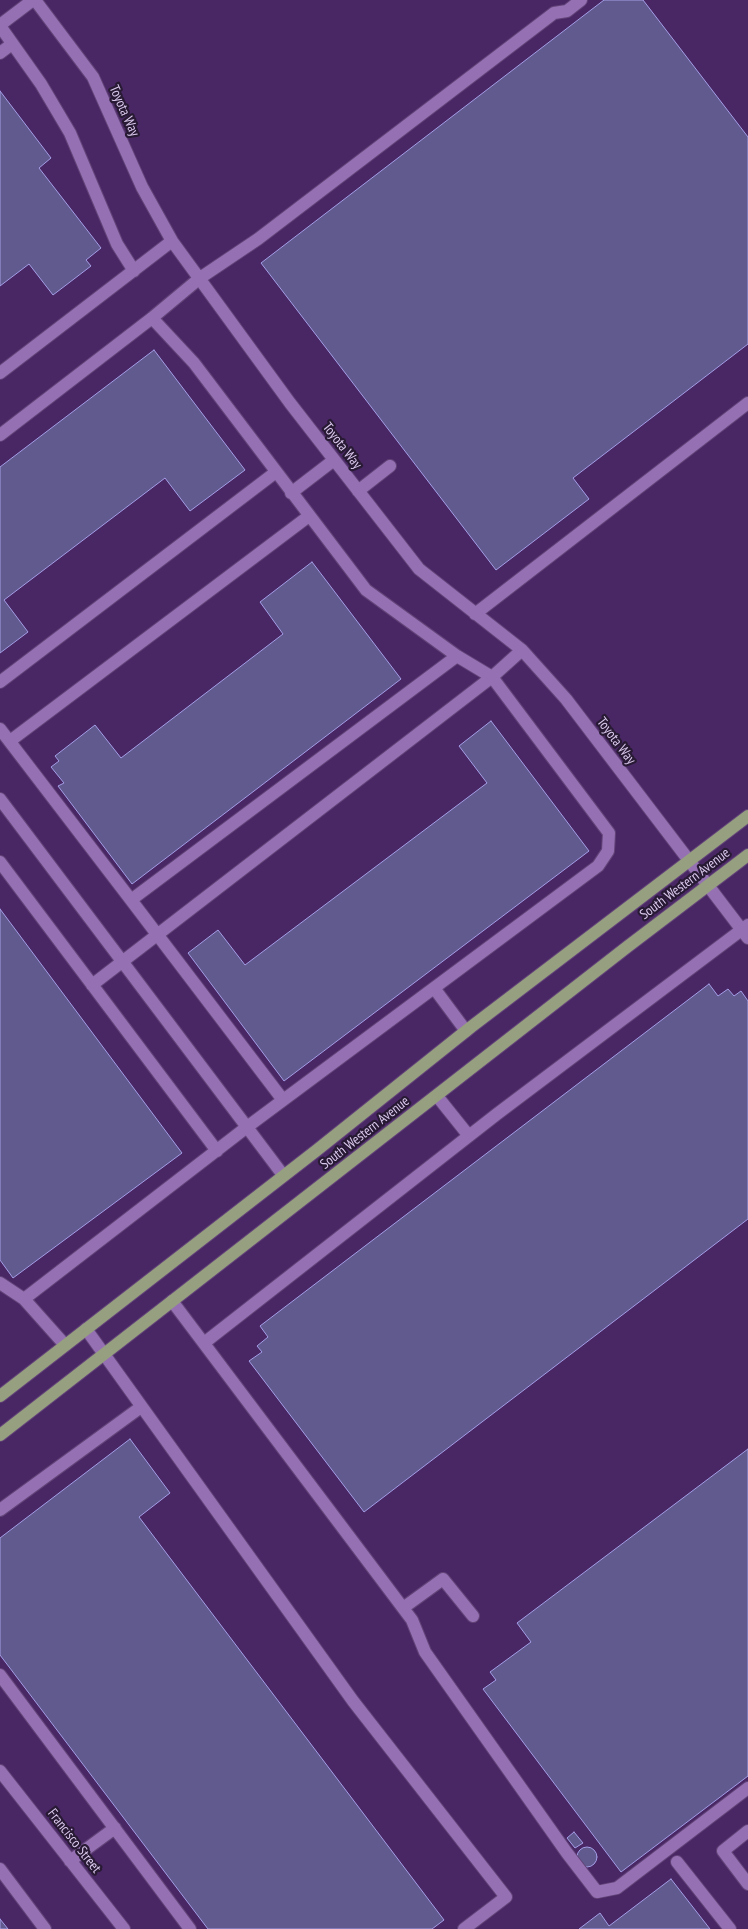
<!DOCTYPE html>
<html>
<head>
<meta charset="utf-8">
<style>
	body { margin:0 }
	canvas { display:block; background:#492764 }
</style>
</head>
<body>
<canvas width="748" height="1929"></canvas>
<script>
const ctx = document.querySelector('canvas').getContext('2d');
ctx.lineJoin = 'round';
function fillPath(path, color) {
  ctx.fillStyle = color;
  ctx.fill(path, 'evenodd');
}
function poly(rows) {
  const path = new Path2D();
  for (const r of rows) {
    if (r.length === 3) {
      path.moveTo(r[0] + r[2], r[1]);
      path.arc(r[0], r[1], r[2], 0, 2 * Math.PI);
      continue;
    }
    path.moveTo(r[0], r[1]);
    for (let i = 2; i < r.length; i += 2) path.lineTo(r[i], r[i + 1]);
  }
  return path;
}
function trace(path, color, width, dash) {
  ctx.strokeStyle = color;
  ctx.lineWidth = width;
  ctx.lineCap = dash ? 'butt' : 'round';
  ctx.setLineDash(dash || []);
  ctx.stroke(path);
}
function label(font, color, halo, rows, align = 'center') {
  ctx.font = font + ' "PT Sans Narrow",sans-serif';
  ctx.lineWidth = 4.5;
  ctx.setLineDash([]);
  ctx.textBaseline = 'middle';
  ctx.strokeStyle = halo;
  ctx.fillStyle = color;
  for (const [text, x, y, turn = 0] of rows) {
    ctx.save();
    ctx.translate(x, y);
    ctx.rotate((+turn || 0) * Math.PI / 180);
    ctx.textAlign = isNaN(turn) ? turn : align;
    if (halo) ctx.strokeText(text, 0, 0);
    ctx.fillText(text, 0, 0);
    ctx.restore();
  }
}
const building = poly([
	[604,0,643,0,748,137,748,344,573,478,589,499,496,570,261,263,604,0],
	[0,91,51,158,39,168,101,248,86,260,91,266,53,295,29,264,0,286,0,91],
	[154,350,245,470,190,511,165,478,4,600,28,632,0,653,0,467,154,350],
	[312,562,401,679,132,884,58,786,64,783,51,767,59,761,55,756,95,725,121,758,283,634,260,602,312,562],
	[491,721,589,851,284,1081,188,953,218,930,245,965,487,783,459,746,491,721],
	[0,909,182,1153,13,1278,0,1260,0,909],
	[709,984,718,996,728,989,734,996,741,991,748,1001,748,1219,364,1512,249,1361,262,1352,257,1346,268,1337,260,1326,709,984],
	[130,1439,170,1493,139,1517,444,1920,432,1929,208,1929,0,1655,0,1538,130,1439],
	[748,1449,748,1776,621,1872,483,1689,496,1680,490,1672,531,1642,517,1623,748,1449],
	[574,1832,583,1843,575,1848,567,1838,574,1832],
	[587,1857,10],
	[671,1879,710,1929,579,1929,600,1913,609,1926,671,1879],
	[0,1919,8,1929,0,1929,0,1919]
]);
const minor = poly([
	[35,0,93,77,142,187,172,241,290,403,419,569,522,650,566,699,748,938],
	[0,25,33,0],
	[0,26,41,84,70,133,117,244,134,271],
	[0,53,12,44],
	[0,373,172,241],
	[0,435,152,318,200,278,258,239,554,13,567,11,581,0],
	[358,491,390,466],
	[291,493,334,460],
	[475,614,748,403],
	[0,682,276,472],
	[0,729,131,900,457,656,366,590,194,363,152,318],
	[10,741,309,516],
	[0,799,283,1175],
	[0,862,217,1151],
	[131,900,283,1100],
	[92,985,492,677,522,650],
	[434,988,466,1031],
	[437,1096,469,1136],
	[0,1283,24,1299,65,1345],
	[24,1299,247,1127,598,866,608,851,609,833,492,677,457,656],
	[172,1301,412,1620,425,1652,567,1853,597,1892,617,1888,748,1788],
	[86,1329,353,1701,506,1897,464,1929],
	[204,1343,497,1114,748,925],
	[0,1510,141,1407],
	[403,1608,443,1579,473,1616],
	[0,1675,190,1929],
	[0,1771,124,1929],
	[748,1831,723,1851,748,1884],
	[70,1861,115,1828],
	[677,1862,730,1929],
	[0,1869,45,1929]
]);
const major = poly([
	[0,1396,317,1150,471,1027,748,816],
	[0,1435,627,947,748,855]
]);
const streetNames = [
	["Toyota Way",124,111,66],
	["Toyota Way",342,446,52],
	["Toyota Way",616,741,53],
	["South Western Avenue",685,884,-37],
	["South Western Avenue",365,1133,-38],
	["Francisco Street",74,1841,52]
];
fillPath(building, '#605a8e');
trace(building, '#a49ee7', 1);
trace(minor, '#634479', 14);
trace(major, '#634479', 14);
trace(minor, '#9571b4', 12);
trace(major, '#969f7f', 12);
label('14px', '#dbc9ed', '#281a34', streetNames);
</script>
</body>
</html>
